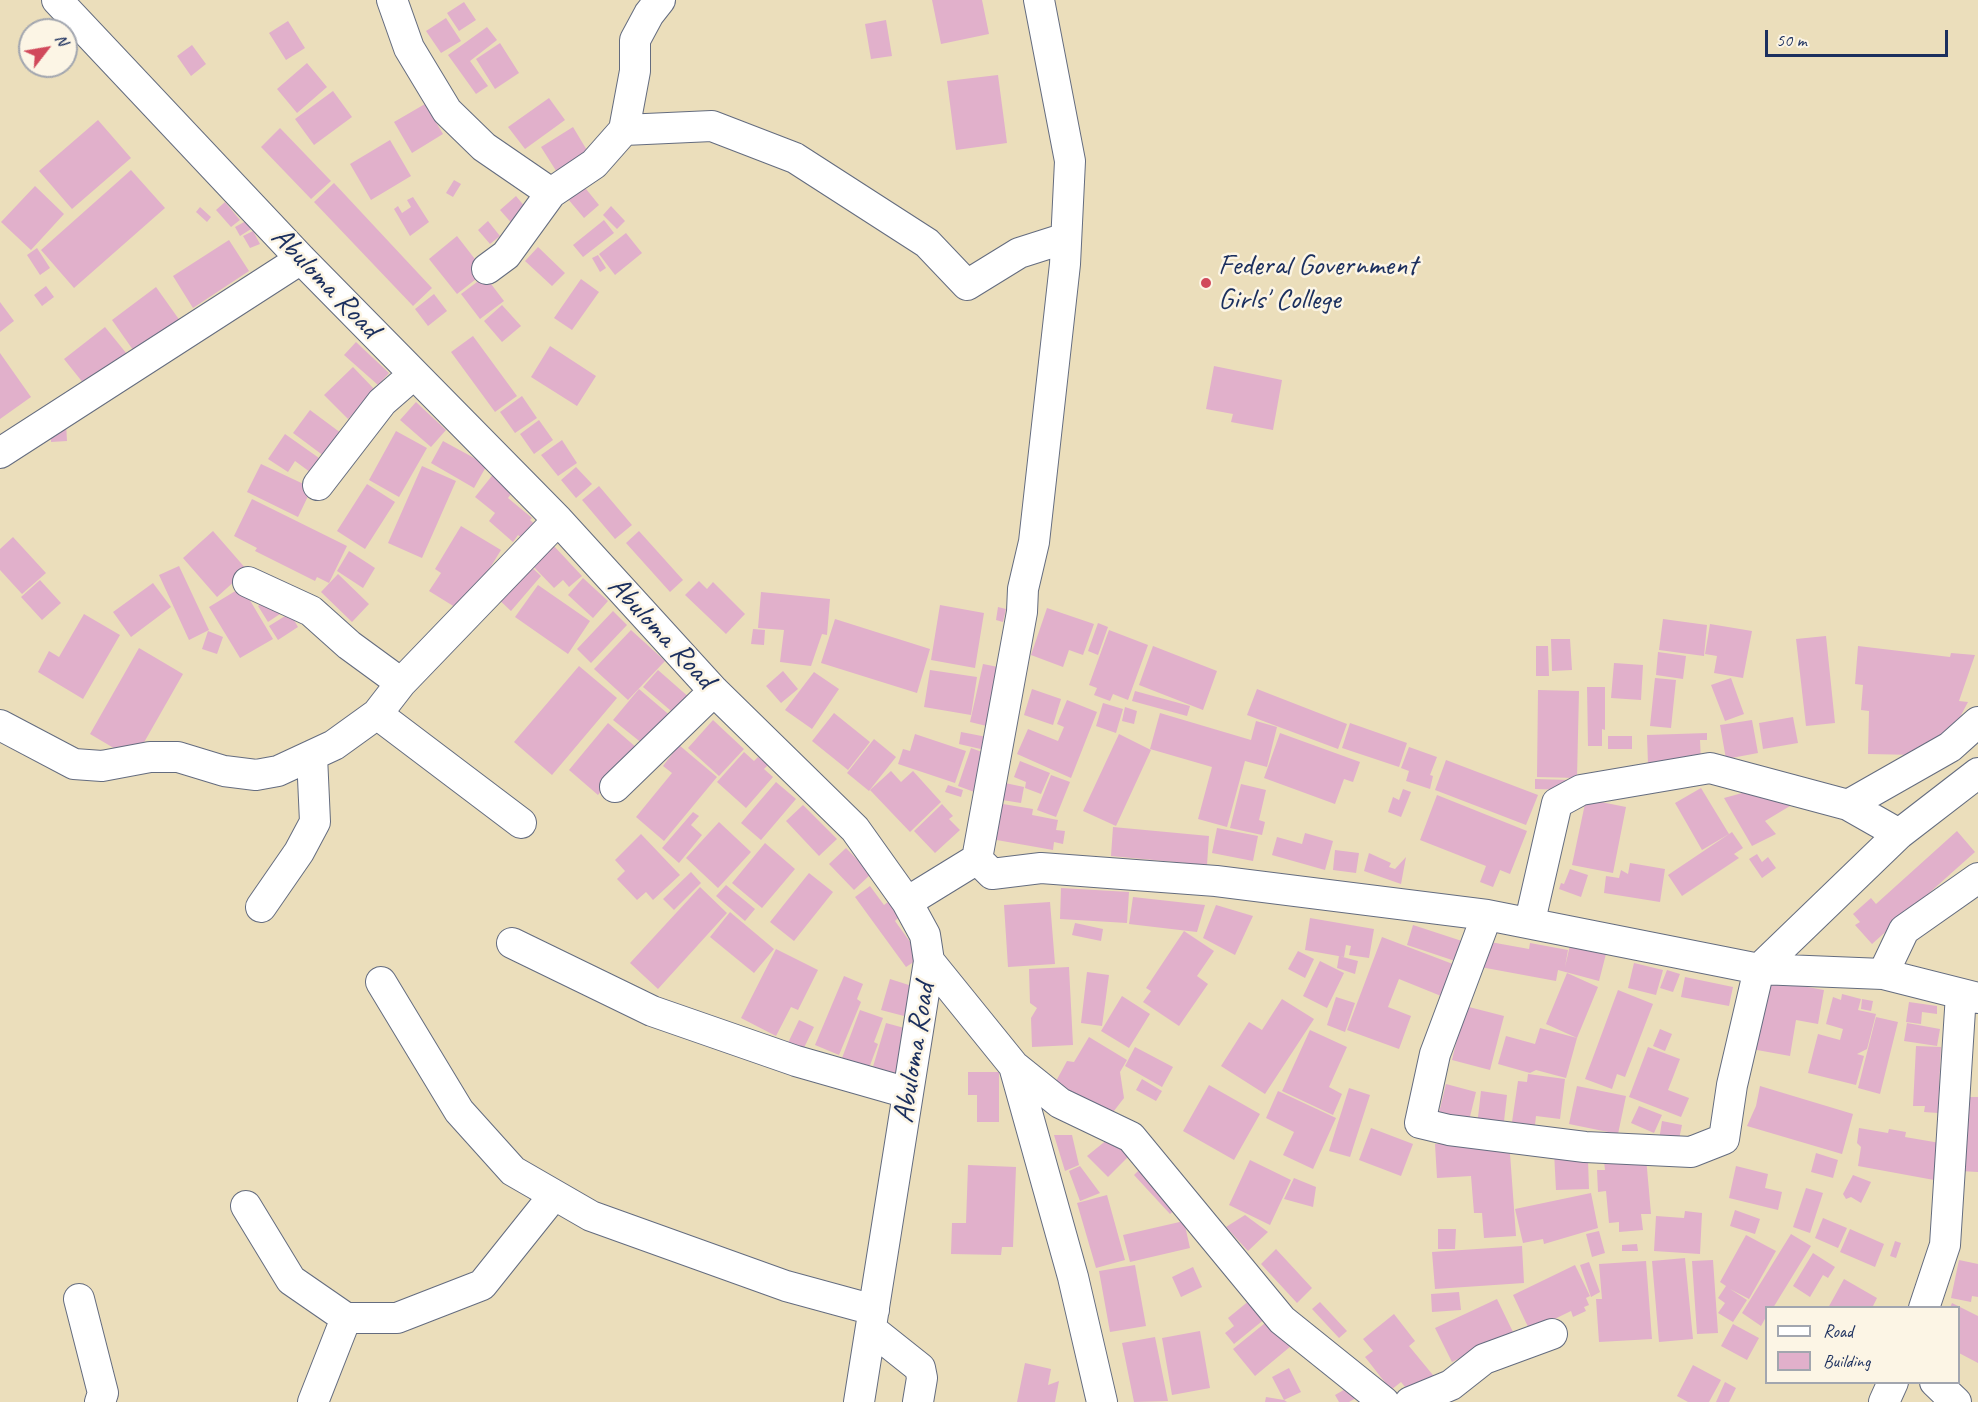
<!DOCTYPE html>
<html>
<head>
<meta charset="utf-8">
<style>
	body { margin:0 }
	#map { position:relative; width:1978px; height:1402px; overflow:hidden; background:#ebdebb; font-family:Caveat,sans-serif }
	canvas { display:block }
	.legend { position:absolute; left:1765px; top:1306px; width:195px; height:78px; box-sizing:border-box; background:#fcf5e5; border:2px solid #a2a6af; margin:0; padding:8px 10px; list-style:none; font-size:18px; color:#1b2f5e }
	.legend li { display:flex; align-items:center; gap:12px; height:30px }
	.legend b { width:30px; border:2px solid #a2a6af }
	.north { position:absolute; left:18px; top:18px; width:60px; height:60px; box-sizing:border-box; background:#fcf5e5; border:2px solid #a2a6af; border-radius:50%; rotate:59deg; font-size:16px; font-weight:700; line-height:24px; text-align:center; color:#1b2f5e }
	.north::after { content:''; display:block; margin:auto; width:21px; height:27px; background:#d1495b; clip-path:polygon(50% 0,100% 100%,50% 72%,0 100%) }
	.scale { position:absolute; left:1765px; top:30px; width:183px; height:27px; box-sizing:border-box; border:3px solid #1b2f5e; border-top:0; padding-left:8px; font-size:18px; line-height:21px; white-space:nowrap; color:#1b2f5e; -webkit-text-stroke:4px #fcf5e5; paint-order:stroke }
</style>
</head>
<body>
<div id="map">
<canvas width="1978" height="1402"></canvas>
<ul class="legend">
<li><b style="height:8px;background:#fff"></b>Road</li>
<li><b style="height:16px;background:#e1b0cb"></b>Building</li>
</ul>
<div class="north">N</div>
<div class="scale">50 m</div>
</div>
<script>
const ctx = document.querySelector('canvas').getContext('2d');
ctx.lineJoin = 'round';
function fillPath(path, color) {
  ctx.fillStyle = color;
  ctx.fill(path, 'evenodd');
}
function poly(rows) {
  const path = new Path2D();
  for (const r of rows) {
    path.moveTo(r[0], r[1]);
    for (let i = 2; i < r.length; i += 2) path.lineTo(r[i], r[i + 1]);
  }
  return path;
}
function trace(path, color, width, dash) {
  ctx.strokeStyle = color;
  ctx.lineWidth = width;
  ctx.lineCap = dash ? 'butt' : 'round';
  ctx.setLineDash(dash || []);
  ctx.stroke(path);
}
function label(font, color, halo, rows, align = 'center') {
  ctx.font = font + ' Caveat,sans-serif';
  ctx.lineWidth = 5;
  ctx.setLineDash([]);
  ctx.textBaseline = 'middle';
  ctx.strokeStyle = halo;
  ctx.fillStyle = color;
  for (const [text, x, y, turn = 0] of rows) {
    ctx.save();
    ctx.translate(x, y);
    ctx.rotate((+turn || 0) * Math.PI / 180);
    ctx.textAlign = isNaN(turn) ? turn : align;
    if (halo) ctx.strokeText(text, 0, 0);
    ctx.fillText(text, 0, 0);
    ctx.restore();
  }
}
const building = poly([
	[932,0,982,0,989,34,941,44],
	[464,2,476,20,459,31,447,13],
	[446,18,461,41,441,53,426,31],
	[886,20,892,56,871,59,865,24],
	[288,21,305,48,286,60,269,33],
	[487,27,497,40,470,61,488,86,476,94,448,55],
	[500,43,519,73,495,89,476,59],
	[192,45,206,64,191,76,177,56],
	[307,63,327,87,297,113,277,89],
	[998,75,1007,143,956,150,947,81],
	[333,91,352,117,314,145,295,119],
	[549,98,565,120,525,149,508,127],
	[425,104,443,134,412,153,394,122],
	[98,120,131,158,72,209,39,171],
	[573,127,591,157,560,177,541,147],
	[280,128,331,181,311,199,261,147],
	[390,140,411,176,371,200,350,164],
	[131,170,165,208,74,288,41,250],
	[578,179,599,205,584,218,562,192],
	[454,180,461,184,453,197,446,193],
	[334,183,432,288,413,306,314,202],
	[35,186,64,214,31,250,1,222],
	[516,196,531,214,515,227,500,210],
	[413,197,429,222,410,236,394,209,398,206,402,213,411,207,407,200],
	[225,202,240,220,231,227,216,210],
	[611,206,625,221,617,229,603,215],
	[200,207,211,217,207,222,196,212],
	[604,220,614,233,583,257,573,245],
	[246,221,251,229,240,236,235,227],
	[488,221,500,236,490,244,478,230],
	[253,231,260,244,250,248,243,236],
	[626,233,642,253,615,275,599,254],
	[457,236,485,272,457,294,429,259],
	[229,240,249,271,193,308,173,276],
	[538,247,565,273,552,286,525,261],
	[37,248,50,268,40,275,27,255],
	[598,255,606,268,600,272,592,258],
	[485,276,504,301,480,319,461,294],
	[581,279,599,292,572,330,554,318],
	[46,286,54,297,42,306,34,295],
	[156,287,183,325,138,357,112,320],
	[434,294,447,311,428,326,415,309],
	[0,302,14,321,0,332],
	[502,305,521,326,502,342,484,321],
	[105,327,131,359,118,369,112,362,88,389,64,359],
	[473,336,517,396,495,412,451,352],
	[356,342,389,373,378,385,344,355],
	[550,346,596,376,577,406,531,377],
	[0,353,31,397,0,419],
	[1214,366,1282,380,1273,430,1231,422,1233,414,1206,409],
	[353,367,376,391,348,419,324,395],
	[522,396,537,418,515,433,500,412],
	[416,402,446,430,431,447,400,420],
	[310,410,349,439,332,462,293,433],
	[539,420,553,440,534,454,520,434],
	[51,423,66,423,67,441,51,442],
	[396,431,427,448,399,497,369,480],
	[285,434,319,458,310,472,295,461,288,472,268,459],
	[562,440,577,463,558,476,541,455],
	[443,441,487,465,474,488,431,463],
	[261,464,312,488,298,517,247,492],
	[422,466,456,481,422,558,388,543],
	[499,467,519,483,508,498,532,518,530,520,537,526,525,540,518,535,513,542,489,521,495,513,475,497],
	[576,467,592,484,576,498,561,480],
	[367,484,395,502,365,549,337,531],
	[599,486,632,525,615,539,582,500],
	[252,499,347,546,329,583,317,577,315,581,255,551,257,548,234,536],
	[461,526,501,550,463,612,429,591,441,573,435,569],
	[213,531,247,570,217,597,183,558],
	[639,531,683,580,670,592,626,543],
	[13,537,46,573,22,594,0,570,0,549],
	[553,545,582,576,569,587,563,580,554,588,532,565],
	[349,551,375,568,363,588,337,571],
	[526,562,541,576,511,611,495,596],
	[179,566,209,630,189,640,159,575],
	[338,574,369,604,352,622,321,592],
	[583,578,608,601,593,618,568,595],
	[40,580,61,603,42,620,21,597],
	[699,581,707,589,713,582,745,614,726,634,685,595],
	[153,583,171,607,131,637,113,612],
	[538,585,590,621,568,654,515,617],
	[242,587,273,639,240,658,209,607],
	[761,592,830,599,827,635,822,634,811,666,780,662,784,630,758,628],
	[270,598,280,614,268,622,258,606],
	[940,605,984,613,975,668,931,660],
	[998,607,1006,609,1003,622,996,620],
	[1047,608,1094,624,1083,655,1069,650,1063,667,1031,655],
	[613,611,627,625,591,663,577,649],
	[290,613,298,627,278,640,269,626],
	[84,614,120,635,83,699,38,672,49,651,59,657],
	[835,619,930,649,917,693,821,663],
	[1663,619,1707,625,1704,656,1659,650],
	[1098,623,1108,627,1098,655,1088,651],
	[1710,624,1752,631,1743,678,1714,673,1717,656,1705,654],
	[753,629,765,630,764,645,751,644],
	[631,630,665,661,628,700,594,669],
	[1109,630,1148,645,1128,700,1113,694,1110,701,1094,695,1097,688,1089,685],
	[208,631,223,637,217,654,202,649],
	[1826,636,1835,723,1806,726,1796,639],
	[1551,639,1570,639,1572,670,1552,671],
	[1153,646,1217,671,1203,710,1139,685],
	[1536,646,1548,646,1549,676,1536,676],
	[1858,646,1950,657,1951,653,1975,655,1959,701,1968,702,1959,719,1917,755,1868,754,1869,711,1861,710,1863,685,1855,684],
	[139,648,183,674,134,760,90,734],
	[1658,652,1686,656,1683,679,1656,675],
	[1614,663,1643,665,1641,700,1611,698],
	[983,664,1003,668,991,727,970,722],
	[579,666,617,698,552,775,514,742],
	[658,670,691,699,677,716,643,687],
	[930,670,977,677,971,715,924,707],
	[783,671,798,689,781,703,766,686],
	[814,672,839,689,812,729,785,710],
	[1655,678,1676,680,1671,728,1650,726],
	[1731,678,1744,714,1725,721,1711,685],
	[1587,687,1605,687,1605,730,1602,729,1602,746,1588,746],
	[639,689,673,718,648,748,613,720],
	[1032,689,1061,699,1053,725,1024,715],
	[1257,689,1347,724,1338,749,1247,715],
	[1538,690,1579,691,1577,778,1537,777],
	[1135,691,1190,706,1187,716,1132,701],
	[1067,700,1097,712,1071,778,1017,754,1028,729,1058,741,1064,727,1057,724],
	[1103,703,1123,709,1116,733,1096,726],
	[1125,707,1137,711,1134,724,1122,721],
	[834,713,870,742,848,770,812,741],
	[1160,713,1251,740,1256,721,1277,727,1267,767,1245,761,1227,827,1198,819,1212,767,1150,749],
	[1793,717,1798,743,1763,749,1759,723],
	[713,720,744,749,719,776,688,748],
	[1752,720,1758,753,1726,759,1720,725],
	[608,723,637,748,598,795,569,770],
	[1350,723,1407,743,1399,767,1342,748],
	[961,732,987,737,985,750,959,744],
	[1280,733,1360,762,1353,782,1344,779,1335,804,1264,778],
	[1707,733,1707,740,1700,740,1701,763,1648,764,1647,735],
	[915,734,966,751,955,783,898,764,903,749,910,751],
	[1119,734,1151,750,1116,826,1083,811],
	[1608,736,1632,736,1632,749,1608,749],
	[874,739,896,757,869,791,847,773],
	[679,745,717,777,664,841,636,817,672,773,663,766],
	[1409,747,1437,757,1430,775,1433,776,1430,789,1406,781,1409,771,1401,768],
	[971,748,990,755,977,793,958,786],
	[744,752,754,761,758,757,768,765,764,769,773,777,746,808,717,782],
	[1446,760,1538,795,1526,825,1435,790],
	[1020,761,1050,773,1041,794,1025,788,1026,782,1014,777],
	[891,771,901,782,913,771,941,802,910,832,870,790],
	[1051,775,1070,782,1056,817,1037,810],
	[1535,779,1571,780,1570,790,1535,789],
	[776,782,796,799,761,840,741,823],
	[1783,782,1795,803,1765,821,1776,834,1752,846,1724,798],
	[1005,783,1024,787,1021,803,1002,800],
	[1241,784,1266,790,1259,820,1265,822,1262,835,1230,828],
	[948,785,963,790,961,797,945,792],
	[1701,788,1729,834,1702,850,1675,803],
	[1403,789,1411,792,1401,817,1388,812,1393,797,1399,800],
	[1437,795,1527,831,1510,874,1500,870,1493,887,1480,882,1486,866,1420,840],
	[1586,799,1626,807,1613,873,1572,865],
	[997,803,1033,809,1032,815,1058,820,1056,830,1065,831,1063,844,1054,842,1053,850,991,839],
	[942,804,953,816,949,819,960,830,935,853,914,831],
	[803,805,837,839,819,856,786,821],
	[693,812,699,816,691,825,702,835,679,863,662,848],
	[719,822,751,852,718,888,686,858],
	[1113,827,1209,836,1207,865,1111,856],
	[1217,828,1258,836,1253,861,1212,853],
	[1957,831,1975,852,1872,944,1855,925,1860,922,1853,914,1871,898,1876,904],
	[1732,832,1743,848,1734,854,1739,858,1682,896,1668,875],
	[1305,833,1333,841,1325,870,1272,855,1277,837,1302,844],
	[641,834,680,875,653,900,646,892,637,900,617,879,625,871,615,860],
	[765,843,795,869,762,908,732,883],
	[846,848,871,874,854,890,829,864],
	[1335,850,1359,853,1356,873,1333,870],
	[1369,853,1391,863,1389,867,1395,869,1406,857,1401,884,1364,871],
	[1757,854,1762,862,1768,857,1776,868,1762,878,1749,859],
	[1630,863,1665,869,1660,902,1604,893,1606,876,1619,878,1621,870,1628,874],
	[1570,869,1588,875,1581,897,1559,889,1561,883,1564,884],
	[691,872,701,883,674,910,663,899],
	[809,873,833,892,794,941,770,922],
	[726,885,755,909,745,921,716,896],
	[870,886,884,905,888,902,899,917,895,921,921,957,906,967,855,897],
	[700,887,727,913,658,989,630,963],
	[1061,888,1129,892,1127,923,1060,919],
	[1133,897,1205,905,1197,932,1129,924],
	[1050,902,1055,964,1008,967,1004,905],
	[1216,905,1253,916,1235,955,1203,938],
	[730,912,774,949,754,973,710,937],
	[1310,918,1374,929,1369,958,1349,955,1351,946,1346,945,1344,957,1305,950],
	[1075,923,1103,929,1101,941,1072,935],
	[1413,925,1468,943,1461,963,1407,945],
	[1184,931,1214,951,1197,976,1208,984,1179,1026,1143,1002,1151,991,1146,988],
	[1382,937,1458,966,1446,998,1399,979,1388,1007,1411,1016,1399,1049,1347,1030],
	[1479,940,1529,949,1530,943,1568,950,1565,967,1570,945,1606,954,1599,981,1558,970,1556,981,1475,966],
	[776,949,818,970,798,1010,791,1007,776,1036,741,1018],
	[1298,951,1314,959,1305,978,1288,969],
	[1339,956,1358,961,1355,974,1337,968],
	[1320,961,1344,973,1327,1008,1303,996],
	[1634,963,1663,970,1656,995,1628,988],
	[1069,967,1073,1045,1032,1047,1031,1018,1037,1008,1030,1003,1029,969],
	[1667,970,1680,974,1673,992,1660,988],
	[1087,972,1109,975,1102,1026,1081,1023],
	[1567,973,1598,987,1577,1038,1546,1024],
	[844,976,863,984,857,999,861,1002,839,1055,815,1045],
	[1685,977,1733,987,1729,1006,1681,997],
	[1758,978,1824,990,1818,1024,1796,1020,1790,1056,1746,1048],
	[890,979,912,986,904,1016,881,1010],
	[1618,990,1653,1004,1625,1077,1617,1074,1612,1089,1585,1079],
	[1842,994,1861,999,1858,1010,1876,1014,1867,1049,1857,1054,1864,1056,1856,1085,1808,1073,1818,1034,1840,1040,1843,1029,1826,1024,1833,997,1841,1000],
	[1122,996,1150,1014,1129,1048,1101,1031],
	[1336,997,1355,1003,1345,1032,1327,1025],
	[1282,999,1314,1019,1265,1094,1221,1066,1249,1022,1262,1030],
	[1862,999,1873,1001,1871,1011,1861,1009],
	[1909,1002,1937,1006,1937,1014,1922,1012,1921,1024,1906,1022],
	[1465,1006,1504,1016,1490,1070,1452,1060],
	[860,1010,883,1018,874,1042,878,1044,869,1068,842,1058],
	[1876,1017,1898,1022,1880,1094,1858,1088],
	[799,1020,814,1027,802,1052,787,1045],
	[886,1023,908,1029,895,1076,872,1070],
	[1907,1023,1940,1029,1937,1046,1904,1041],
	[1540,1028,1577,1038,1566,1078,1536,1070,1530,1073,1498,1064,1506,1036,1535,1044],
	[1660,1029,1672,1034,1665,1051,1653,1046],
	[1310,1030,1347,1047,1329,1087,1342,1094,1333,1115,1282,1091],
	[1089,1037,1127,1060,1120,1072,1124,1098,1110,1116,1055,1083,1067,1061,1074,1062],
	[1916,1046,1941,1047,1938,1113,1924,1112,1925,1106,1913,1106],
	[1135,1047,1173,1067,1162,1087,1125,1066],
	[1648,1047,1680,1059,1668,1090,1689,1098,1681,1117,1629,1097],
	[968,1072,999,1072,999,1122,977,1122,977,1095,968,1095],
	[1528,1074,1565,1079,1560,1119,1536,1116,1535,1125,1512,1122,1518,1081,1527,1082],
	[1142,1079,1162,1091,1156,1101,1136,1090],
	[1446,1084,1476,1092,1467,1129,1437,1121],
	[1209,1085,1260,1114,1234,1160,1183,1131],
	[1577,1086,1626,1096,1618,1134,1569,1124],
	[1760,1086,1853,1114,1842,1154,1747,1126,1756,1106],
	[1349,1088,1370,1095,1350,1157,1329,1151],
	[1278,1091,1336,1118,1313,1169,1283,1155,1294,1132,1266,1118],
	[1481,1091,1507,1095,1503,1130,1477,1126],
	[1964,1097,1978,1097,1978,1172,1960,1171],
	[1639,1106,1662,1115,1654,1133,1631,1123],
	[1662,1121,1682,1125,1678,1144,1659,1140],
	[1371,1128,1413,1144,1401,1176,1359,1160],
	[1859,1128,1888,1133,1889,1129,1906,1132,1905,1137,1940,1143,1934,1180,1858,1166,1861,1147,1857,1143],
	[1054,1135,1072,1135,1079,1165,1065,1171],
	[1108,1139,1131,1154,1108,1177,1087,1156],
	[1509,1140,1516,1236,1484,1238,1482,1213,1474,1213,1471,1176,1437,1178,1435,1144],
	[1554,1152,1588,1160,1589,1189,1556,1190],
	[1816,1153,1838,1160,1833,1178,1811,1172],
	[1646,1157,1651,1214,1641,1214,1643,1230,1619,1232,1619,1222,1609,1223,1606,1191,1598,1192,1597,1170,1605,1170,1604,1161],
	[1250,1160,1291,1180,1270,1225,1229,1205],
	[968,1165,1016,1167,1013,1247,1002,1247,1001,1255,951,1254,952,1223,966,1223],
	[1144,1165,1180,1205,1170,1214,1134,1175],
	[1080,1166,1100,1193,1080,1201,1069,1171],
	[1736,1166,1768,1174,1765,1188,1782,1192,1778,1210,1729,1198],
	[1853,1175,1871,1182,1861,1203,1851,1197,1846,1199,1843,1194],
	[1294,1178,1316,1187,1313,1207,1284,1199],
	[1806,1188,1823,1193,1810,1233,1793,1227],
	[1591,1193,1598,1228,1544,1244,1543,1239,1523,1243,1515,1209],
	[1107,1195,1125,1260,1096,1268,1077,1203],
	[1735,1210,1760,1219,1755,1234,1730,1226],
	[1685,1211,1702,1213,1700,1254,1654,1251,1656,1216,1684,1218],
	[1245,1215,1268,1232,1248,1251,1226,1227],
	[1823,1218,1847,1228,1838,1248,1815,1238],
	[1184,1221,1190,1248,1130,1262,1123,1235],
	[1438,1229,1456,1229,1455,1249,1438,1249],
	[1850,1229,1884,1244,1875,1267,1840,1252],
	[1599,1231,1605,1253,1592,1257,1586,1234],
	[1791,1234,1811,1246,1773,1308,1766,1308,1766,1317,1761,1326,1742,1313],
	[1746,1235,1776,1251,1749,1299,1730,1289,1747,1300,1733,1322,1718,1313,1725,1303,1718,1298,1726,1286,1720,1282],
	[1895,1241,1901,1243,1896,1258,1890,1256],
	[1637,1244,1638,1251,1622,1251,1622,1245],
	[1522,1246,1524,1283,1435,1289,1432,1252],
	[1276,1249,1312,1288,1297,1303,1261,1264],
	[1813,1253,1835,1267,1828,1278,1823,1275,1810,1297,1793,1286],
	[1685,1258,1693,1339,1659,1342,1652,1261],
	[1713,1260,1718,1333,1697,1334,1692,1261],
	[1959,1260,1978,1264,1978,1297,1972,1296,1971,1302,1951,1298],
	[1646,1261,1652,1339,1599,1342,1596,1299,1602,1299,1599,1264],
	[1589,1262,1600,1292,1591,1297,1580,1265],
	[1135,1265,1146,1326,1110,1332,1099,1271],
	[1575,1265,1590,1296,1586,1298,1589,1305,1584,1307,1586,1311,1573,1317,1571,1311,1530,1331,1513,1295],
	[1193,1267,1202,1287,1181,1297,1172,1277],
	[1844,1279,1877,1298,1872,1308,1828,1308],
	[1459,1292,1461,1310,1432,1312,1431,1294],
	[1497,1299,1513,1332,1452,1362,1435,1328],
	[1250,1300,1266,1318,1234,1344,1225,1333,1234,1326,1228,1318],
	[1320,1302,1347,1331,1339,1338,1312,1309],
	[1952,1303,1978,1316,1978,1363,1959,1353,1959,1308,1950,1308],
	[1394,1314,1415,1341,1409,1346,1437,1380,1414,1398,1401,1382,1391,1390,1365,1357,1373,1351,1363,1339],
	[1270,1319,1291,1346,1255,1376,1233,1349],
	[1733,1324,1759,1338,1747,1360,1721,1346],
	[1200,1331,1210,1388,1172,1395,1162,1338],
	[1155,1337,1168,1401,1134,1402,1122,1343],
	[1025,1363,1051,1369,1048,1385,1059,1381,1055,1402,1017,1402],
	[1693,1365,1721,1380,1709,1402,1688,1402,1677,1396],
	[1289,1368,1301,1392,1284,1400,1287,1402,1265,1402,1266,1397,1284,1400,1272,1377],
	[1725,1382,1736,1388,1729,1402,1716,1402],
	[1349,1387,1356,1398,1349,1402,1339,1402,1335,1395]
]);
const minor = poly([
	[57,0,301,259,558,520,714,691,855,829,907,902,925,935,929,961,859,1402],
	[392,0,409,48,447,111,484,147,551,193],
	[624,130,635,71,635,40,649,14,660,0],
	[487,269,506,255,551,193,594,164,624,130,712,126,795,158,927,243,967,285,1019,253,1066,238],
	[0,453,301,259],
	[318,485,382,402,413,375],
	[248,582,311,611,349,645,401,683],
	[377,714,521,823],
	[0,725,74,764,102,766,150,757,178,757,224,771,256,775,278,771,334,745,377,714,401,683,558,520],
	[615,787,714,691],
	[1848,805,1950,747,1978,722],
	[977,859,1022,612,1023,589,1034,542,1065,264,1070,161,1039,0],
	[907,902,977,859,992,874,1041,868,1216,881,1487,915,1759,969,1883,974,1978,998],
	[261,907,299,852,315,822,312,756],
	[1487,915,1435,1054,1420,1123,1449,1130,1585,1147,1691,1152,1724,1139,1732,1085,1759,969,1899,834,1978,773],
	[1530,921,1557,803,1581,790,1710,768,1848,805,1899,834],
	[512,943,652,1011,796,1061,908,1093],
	[929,961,1014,1066,1073,1277,1102,1402],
	[1883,974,1904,930,1978,878],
	[381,982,459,1111,513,1171,591,1216,786,1286,874,1310],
	[1014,1066,1060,1103,1131,1137,1282,1320,1384,1402],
	[246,1206,291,1280,346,1318,397,1318,482,1285,554,1195],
	[79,1299,103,1393,100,1402],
	[1924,1308,1945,1245,1961,994],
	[871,1329,920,1368,922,1378,918,1402],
	[1935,1382,1956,1402],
	[313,1402,346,1318],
	[1410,1402,1451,1385,1484,1359,1552,1334],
	[1884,1402,1893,1382]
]);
const markers = [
	[1206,283,6,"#d1495b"]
];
const poiNames = [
	["Federal Government",1218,266],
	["Girls' College",1218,300]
];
const streetNames = [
	["Abuloma Road",325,283,46],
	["Abuloma Road",661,633,47],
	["Abuloma Road",915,1053,-81]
];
fillPath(building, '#e1b0cb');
trace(minor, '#646c7f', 32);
trace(minor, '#fff', 30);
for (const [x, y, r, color] of markers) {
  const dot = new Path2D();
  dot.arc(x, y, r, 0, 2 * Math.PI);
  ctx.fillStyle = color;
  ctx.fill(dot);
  trace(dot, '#fcf5e5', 2);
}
label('30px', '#1b2f5e', '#fcf5e5', poiNames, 'left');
label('30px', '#1b2f5e', '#fcf5e5', streetNames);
</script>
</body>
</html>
